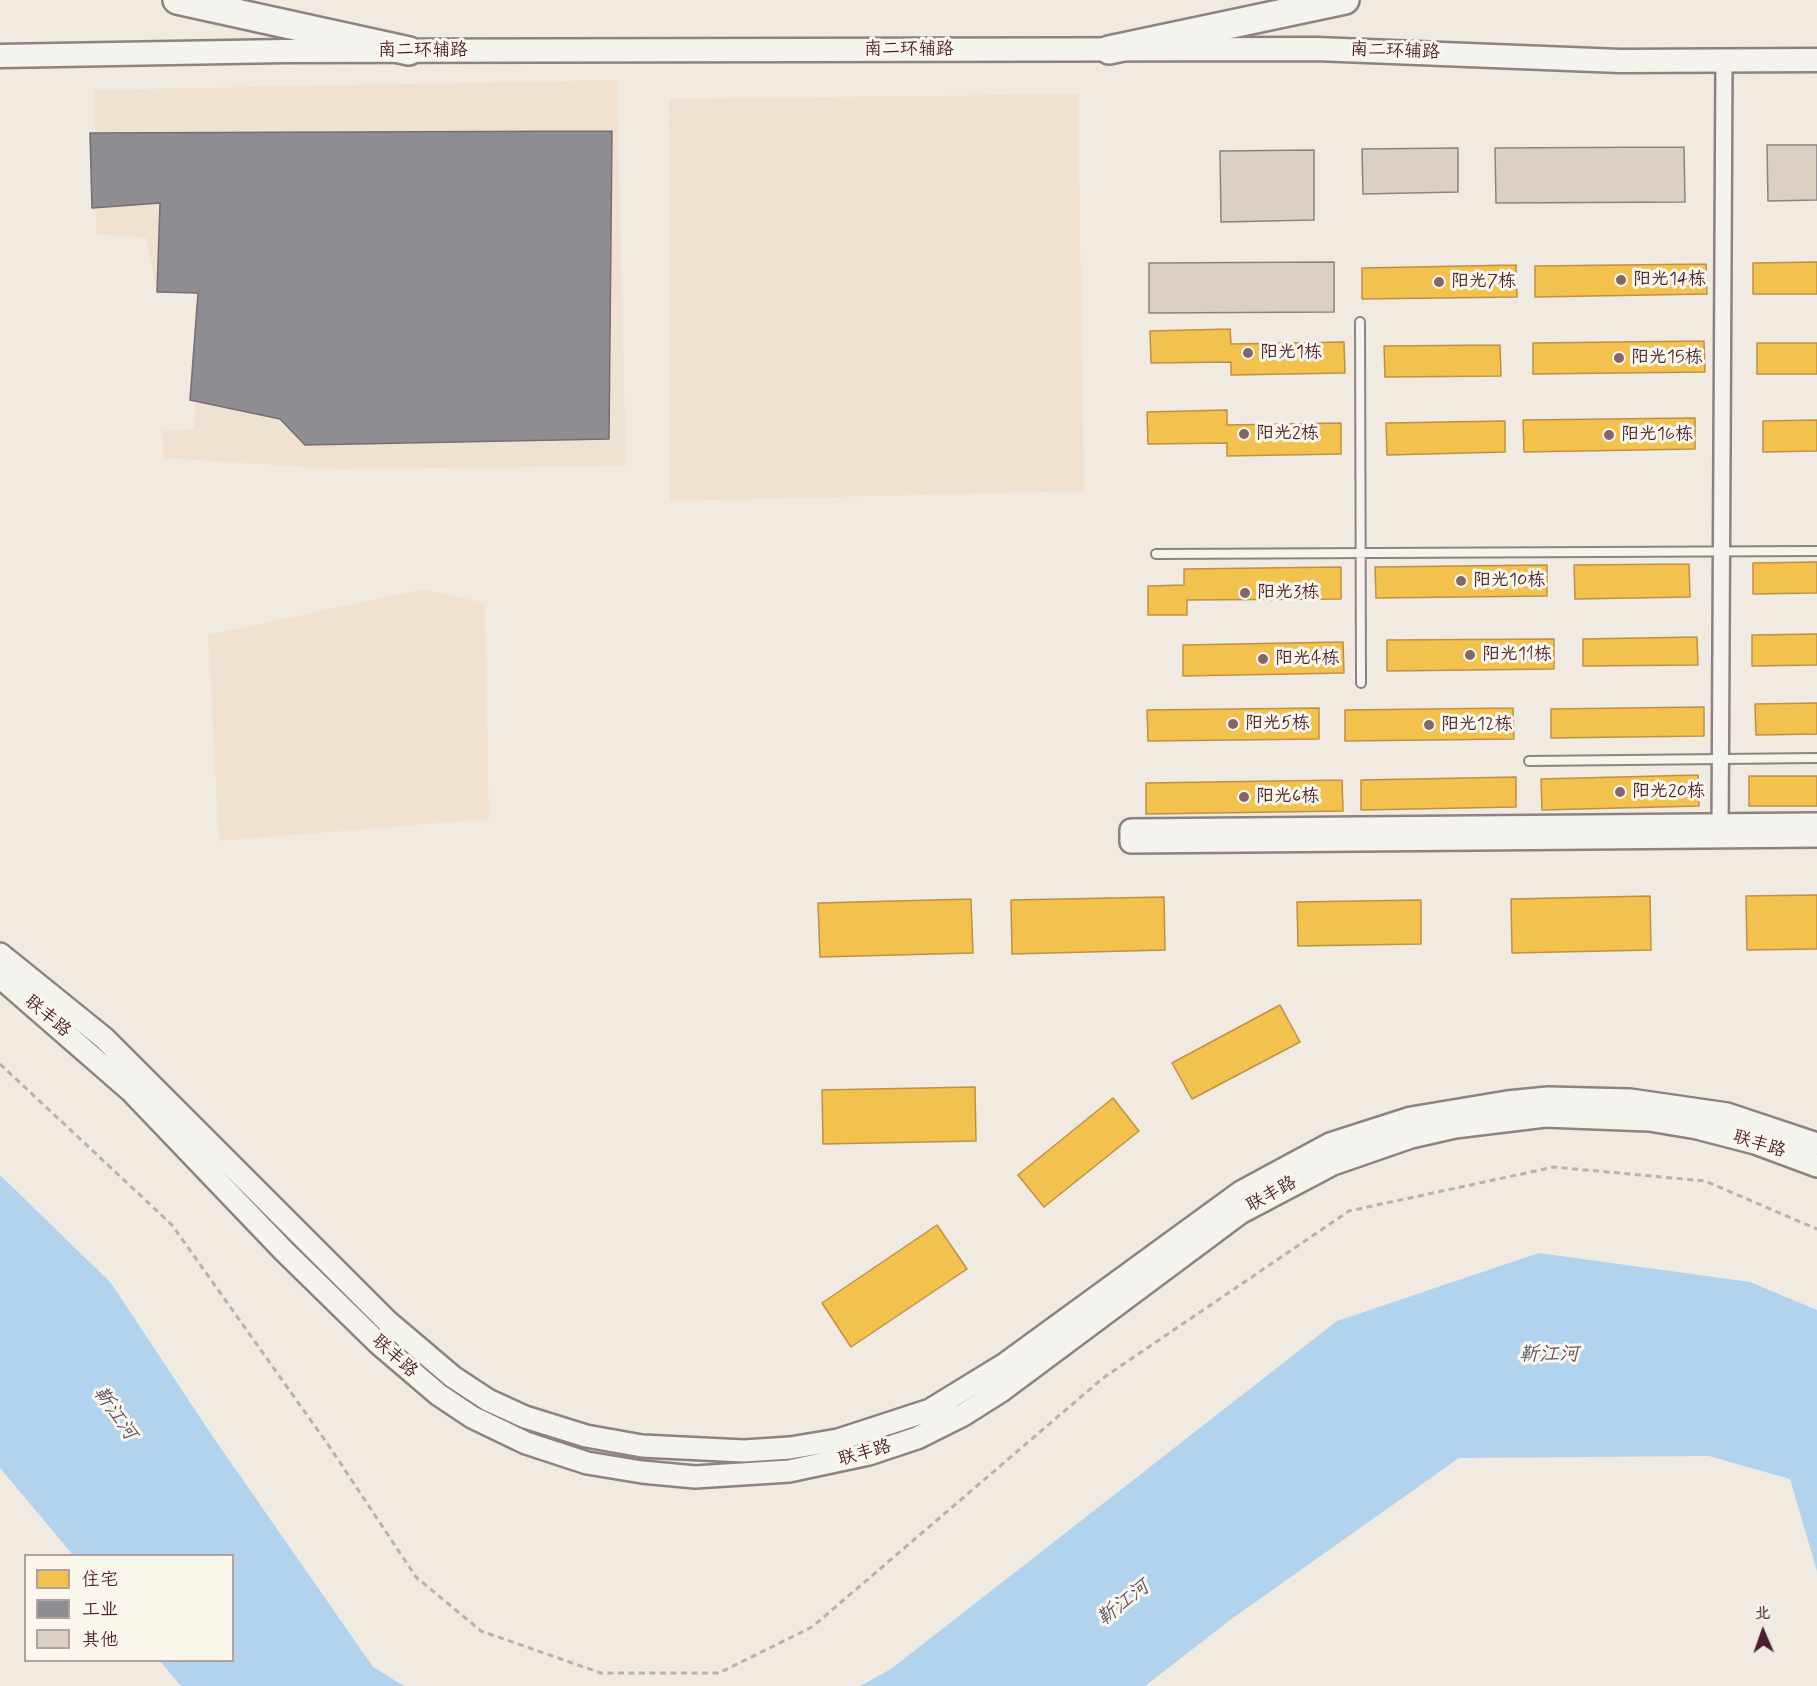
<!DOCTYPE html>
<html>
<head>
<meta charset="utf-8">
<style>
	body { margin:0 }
	#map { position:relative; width:1817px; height:1686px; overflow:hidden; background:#f0eae0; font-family:Mynerve,"LXGW WenKai TC",sans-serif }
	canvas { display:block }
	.legend { position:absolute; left:24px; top:1554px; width:210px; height:108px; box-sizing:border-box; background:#fbf7ec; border:2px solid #b4a19f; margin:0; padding:8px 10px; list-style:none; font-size:18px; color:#4a1f2b }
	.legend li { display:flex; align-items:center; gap:12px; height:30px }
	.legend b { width:30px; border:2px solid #b4a19f }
	.north { position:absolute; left:1733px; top:1602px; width:60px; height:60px; -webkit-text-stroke:4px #fbf7ec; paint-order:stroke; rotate:358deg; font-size:16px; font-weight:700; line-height:24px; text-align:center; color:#4a1f2b }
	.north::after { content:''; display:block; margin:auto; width:21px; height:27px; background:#4a1f2b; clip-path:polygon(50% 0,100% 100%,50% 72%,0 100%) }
</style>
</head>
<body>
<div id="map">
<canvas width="1817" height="1686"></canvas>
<ul class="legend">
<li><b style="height:16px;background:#f2c14e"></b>住宅</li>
<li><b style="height:16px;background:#8d8d92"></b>工业</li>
<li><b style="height:16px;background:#dad0c4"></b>其他</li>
</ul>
<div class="north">北</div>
</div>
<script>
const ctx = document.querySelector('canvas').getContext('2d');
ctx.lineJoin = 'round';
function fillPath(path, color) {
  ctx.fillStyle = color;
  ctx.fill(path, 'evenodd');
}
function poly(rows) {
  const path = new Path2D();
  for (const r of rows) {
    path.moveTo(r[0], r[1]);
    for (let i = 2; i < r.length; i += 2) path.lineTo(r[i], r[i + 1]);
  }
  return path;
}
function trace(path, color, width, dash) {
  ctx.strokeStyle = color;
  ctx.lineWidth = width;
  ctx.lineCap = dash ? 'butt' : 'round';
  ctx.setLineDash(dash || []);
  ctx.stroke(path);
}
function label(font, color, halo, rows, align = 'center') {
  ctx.font = font + ' Mynerve,"LXGW WenKai TC",sans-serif';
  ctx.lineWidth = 6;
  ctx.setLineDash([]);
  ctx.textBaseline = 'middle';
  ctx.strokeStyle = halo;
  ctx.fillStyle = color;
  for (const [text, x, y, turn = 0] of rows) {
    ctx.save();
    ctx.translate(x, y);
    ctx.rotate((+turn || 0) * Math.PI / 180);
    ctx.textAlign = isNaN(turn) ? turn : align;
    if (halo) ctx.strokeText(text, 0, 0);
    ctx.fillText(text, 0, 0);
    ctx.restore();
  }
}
const built = poly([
	[617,80,626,466,337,469,163,458,162,431,194,429,198,293,157,292,146,238,96,234,95,90],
	[1078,94,1084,491,670,501,669,99],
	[424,589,485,603,489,819,219,841,208,635]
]);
const water = poly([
	[0,1175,111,1283,213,1437,373,1667,404,1686,181,1686,160,1661,232,1660,232,1556,73,1555,0,1468],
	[1539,1253,1750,1282,1817,1310,1817,1571,1790,1479,1709,1456,1459,1458,1230,1620,1145,1686,860,1686,891,1669,1337,1321]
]);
const homes = poly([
	[1817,262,1817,294,1753,294,1753,263,1817,262],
	[1706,264,1707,294,1535,297,1535,266,1706,264],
	[1516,265,1517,297,1362,299,1362,268,1516,265],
	[1230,329,1231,344,1344,342,1345,373,1231,375,1231,362,1151,363,1150,331,1230,329],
	[1704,341,1705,372,1533,374,1533,343,1704,341],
	[1757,343,1817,343,1817,374,1757,374,1757,343],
	[1500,345,1501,376,1385,377,1384,346,1500,345],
	[1227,410,1227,425,1341,423,1341,454,1227,456,1227,443,1148,444,1147,412,1227,410],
	[1695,418,1695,449,1524,452,1523,420,1695,418],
	[1817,420,1817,451,1763,452,1763,421,1817,420],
	[1505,421,1505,452,1387,455,1386,423,1505,421],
	[1817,562,1817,593,1753,594,1753,563,1817,562],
	[1689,564,1690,597,1575,599,1574,565,1689,564],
	[1547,565,1547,596,1376,598,1375,567,1547,565],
	[1341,567,1341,599,1187,600,1187,615,1148,615,1148,586,1184,585,1184,569,1341,567],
	[1817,634,1817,665,1752,666,1752,635,1817,634],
	[1697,637,1698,665,1583,666,1583,639,1697,637],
	[1554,639,1554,669,1387,671,1387,640,1554,639],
	[1343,642,1344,673,1183,676,1183,645,1343,642],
	[1817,703,1817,734,1756,735,1755,704,1817,703],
	[1704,707,1704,736,1551,738,1551,709,1704,707],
	[1319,708,1319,739,1148,741,1147,710,1319,708],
	[1513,708,1514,739,1345,741,1345,710,1513,708],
	[1698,775,1699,806,1542,810,1541,779,1698,775],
	[1749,776,1817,776,1817,806,1749,806,1749,776],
	[1516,777,1516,807,1361,810,1361,780,1516,777],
	[1342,780,1343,811,1146,814,1146,783,1342,780],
	[1817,895,1817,949,1747,950,1746,896,1817,895],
	[1650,896,1651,950,1512,953,1511,899,1650,896],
	[1164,897,1165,950,1012,954,1011,900,1164,897],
	[971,899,973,953,820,957,818,903,971,899],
	[1421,900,1421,944,1298,946,1297,902,1421,900],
	[1280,1005,1300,1042,1192,1099,1172,1063,1280,1005],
	[975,1087,976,1141,823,1144,822,1090,975,1087],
	[1113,1098,1139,1131,1044,1207,1018,1175,1113,1098],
	[937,1225,967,1269,851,1347,822,1303,937,1225]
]);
const industry = poly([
	[612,131,609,439,305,445,280,419,190,400,198,293,157,292,160,203,92,208,90,133,612,131]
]);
const building = poly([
	[1767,145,1817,145,1817,200,1768,201,1767,145],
	[1684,147,1685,202,1496,203,1495,148,1684,147],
	[1458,148,1458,192,1363,194,1362,149,1458,148],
	[1314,150,1314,220,1221,222,1220,151,1314,150],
	[1334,262,1334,312,1149,313,1149,263,1334,262]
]);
const path = poly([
	[0,1064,172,1225,329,1446,416,1577,481,1631,601,1673,719,1673,812,1627,1103,1378,1349,1211,1554,1167,1705,1181,1817,1229]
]);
const lane = poly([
	[1360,322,1361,683],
	[1156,554,1817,551],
	[1529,761,1817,758]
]);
const street = poly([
	[1720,835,1724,61]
]);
const secondary = poly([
	[1817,824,1131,830,1131,842,1817,836],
	[0,954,104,1038,387,1321,453,1377,488,1400,525,1417,586,1436,642,1446,744,1451,790,1448,838,1440,930,1410,1005,1364,1241,1192,1330,1144,1411,1118,1507,1102,1548,1098,1630,1100,1727,1114,1817,1144],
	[0,977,131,1091,284,1251,378,1343,439,1395,472,1417,526,1443,587,1463,642,1472,695,1477,789,1471,869,1454,917,1438,963,1415,1001,1391,1240,1213,1333,1164,1411,1137,1455,1127,1545,1116,1649,1120,1697,1128,1755,1143,1817,1166]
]);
const primary = poly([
	[0,56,285,51,1316,49,1620,61,1817,60]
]);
const highway = poly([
	[177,0,409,51],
	[1109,50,1345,0]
]);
const markers = [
	[1621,280,6,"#84666a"],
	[1439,282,6,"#84666a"],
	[1248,353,6,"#84666a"],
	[1619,358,6,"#84666a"],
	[1244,434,6,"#84666a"],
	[1609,435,6,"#84666a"],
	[1461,581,6,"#84666a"],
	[1245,593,6,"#84666a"],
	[1470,655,6,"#84666a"],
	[1263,659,6,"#84666a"],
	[1233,724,6,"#84666a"],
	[1429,725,6,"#84666a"],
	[1620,792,6,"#84666a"],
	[1244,797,6,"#84666a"]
];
const streetNames = [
	["南二环辅路",909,50],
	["南二环辅路",423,51],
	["南二环辅路",1395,52,2],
	["联丰路",47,1017,40],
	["联丰路",1759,1145,17],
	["联丰路",1272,1195,-29],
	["联丰路",394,1357,42],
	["联丰路",865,1454,-16]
];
const poiNames = [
	["阳光14栋",1633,280],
	["阳光7栋",1451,282],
	["阳光1栋",1260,353],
	["阳光15栋",1631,358],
	["阳光2栋",1256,434],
	["阳光16栋",1621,435],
	["阳光10栋",1473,581],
	["阳光3栋",1257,593],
	["阳光11栋",1482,655],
	["阳光4栋",1275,659],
	["阳光5栋",1245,724],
	["阳光12栋",1441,725],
	["阳光20栋",1632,792],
	["阳光6栋",1256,797]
];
const waterNames = [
	["靳江河",1549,1356],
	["靳江河",114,1414,55],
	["靳江河",1124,1604,-38]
];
fillPath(built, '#f0e2d1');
fillPath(water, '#b1d3ed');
fillPath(homes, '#f2c14e');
trace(homes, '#c09044', 1.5);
fillPath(industry, '#8d8d92');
trace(industry, '#796c73', 1.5);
fillPath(building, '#dad0c4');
trace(building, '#8d8280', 1.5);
trace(lane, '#8d8280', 12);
trace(street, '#8d8280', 20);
trace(secondary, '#8d8280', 26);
trace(primary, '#8d8280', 27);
trace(highway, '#8d8280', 32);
trace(path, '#b7b1af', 3, [6, 4.5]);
trace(lane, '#f5f3ee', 8);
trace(street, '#f5f3ee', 15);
trace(secondary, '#f5f3ee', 21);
trace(primary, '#f5f3ee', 22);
trace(highway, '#f5f3ee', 27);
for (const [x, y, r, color] of markers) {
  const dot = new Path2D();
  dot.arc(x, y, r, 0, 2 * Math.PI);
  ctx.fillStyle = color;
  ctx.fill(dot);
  trace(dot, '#fbf7ec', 2);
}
label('18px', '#4a1f2b', '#fbf7ec', streetNames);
label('18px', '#4a1f2b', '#fbf7ec', poiNames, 'left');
label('italic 20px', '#615267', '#fbf7ec', waterNames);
</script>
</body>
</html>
